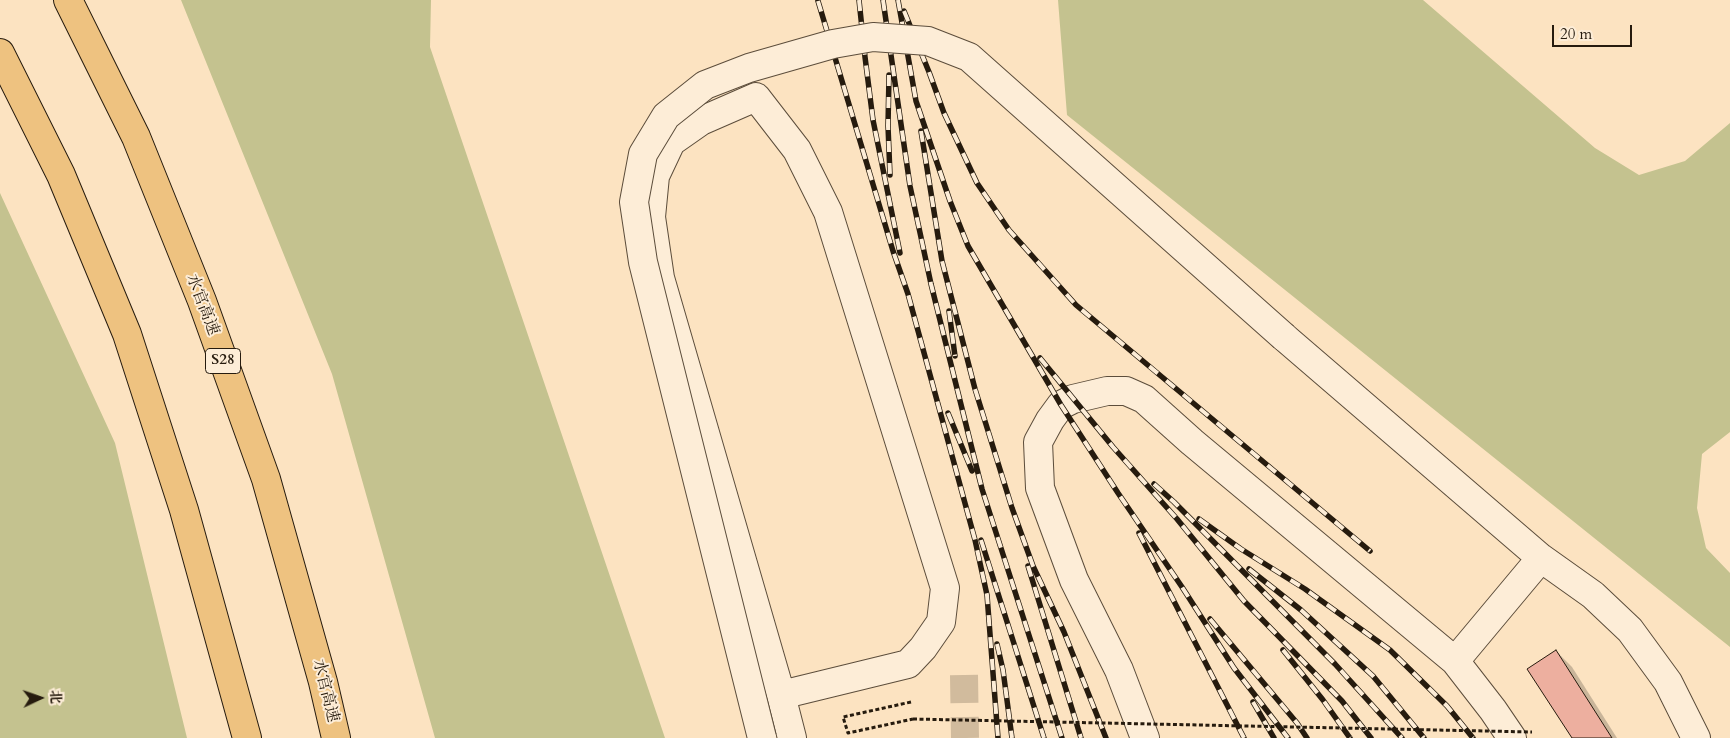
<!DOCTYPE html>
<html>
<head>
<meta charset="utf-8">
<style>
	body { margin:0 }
	#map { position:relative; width:1730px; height:738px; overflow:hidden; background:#fce3c1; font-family:Cardo,"Noto Serif SC",serif }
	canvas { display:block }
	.north { position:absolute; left:15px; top:673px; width:50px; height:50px; -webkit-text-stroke:4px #fdedd7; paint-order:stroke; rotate:87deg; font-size:14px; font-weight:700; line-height:20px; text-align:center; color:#261b0e }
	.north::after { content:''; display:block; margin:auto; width:18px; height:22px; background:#261b0e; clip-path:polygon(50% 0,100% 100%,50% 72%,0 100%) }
	.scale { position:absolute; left:1552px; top:25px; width:80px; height:22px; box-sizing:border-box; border:2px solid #261b0e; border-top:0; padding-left:6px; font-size:15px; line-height:18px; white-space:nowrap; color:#261b0e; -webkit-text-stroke:4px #fdedd7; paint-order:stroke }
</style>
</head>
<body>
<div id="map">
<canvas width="1730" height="738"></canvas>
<div class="north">北</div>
<div class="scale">20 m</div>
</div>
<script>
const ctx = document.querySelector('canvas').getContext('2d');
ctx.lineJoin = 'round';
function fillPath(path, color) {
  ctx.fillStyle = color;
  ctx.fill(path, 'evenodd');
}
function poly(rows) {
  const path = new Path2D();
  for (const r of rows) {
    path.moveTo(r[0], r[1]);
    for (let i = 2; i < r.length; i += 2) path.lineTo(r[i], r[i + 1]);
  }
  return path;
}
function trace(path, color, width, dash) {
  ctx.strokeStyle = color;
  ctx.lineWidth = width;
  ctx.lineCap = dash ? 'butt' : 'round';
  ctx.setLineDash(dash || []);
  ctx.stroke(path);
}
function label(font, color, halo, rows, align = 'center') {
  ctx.font = font + ' Cardo,"Noto Serif SC",serif';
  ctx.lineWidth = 4;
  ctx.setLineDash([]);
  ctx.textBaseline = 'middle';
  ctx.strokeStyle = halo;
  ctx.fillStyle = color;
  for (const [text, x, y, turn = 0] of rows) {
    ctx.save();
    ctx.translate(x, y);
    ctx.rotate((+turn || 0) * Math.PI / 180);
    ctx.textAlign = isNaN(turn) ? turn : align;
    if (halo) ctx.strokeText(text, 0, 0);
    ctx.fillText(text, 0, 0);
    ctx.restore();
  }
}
const green = poly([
	[181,0,431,0,430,47,665,738,435,738,332,374],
	[1058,0,1423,0,1595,148,1639,175,1685,161,1730,123,1730,432,1702,454,1697,508,1706,548,1730,573,1730,647,1067,115],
	[0,193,115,443,187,738,0,738]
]);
const shadow = poly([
	[1556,651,1572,667,1617,738,1573,738]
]);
const building = poly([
	[1556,650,1612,738,1572,738,1527,669,1556,650]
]);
const minorTunnel = poly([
	[964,675,965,738]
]);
const path = poly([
	[911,702,843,717,848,733,913,719]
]);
const minor = poly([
	[1284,337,1541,558,1593,595,1630,630,1668,682,1696,738],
	[1455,661,1541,558],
	[781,695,908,664,923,648,941,622,945,588,828,212,797,150,756,97,701,121,671,142,655,176,651,217,660,278,781,695,792,738],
	[1145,738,1119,670,1074,580,1040,488,1038,442,1050,420,1061,405,1073,399,1107,391,1126,391,1144,399,1192,442,1455,661,1493,710,1512,738]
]);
const highway = poly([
	[68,0,136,137,202,301,266,479,323,682,336,738],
	[0,53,61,175,127,334,184,510,247,738]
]);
const rail = poly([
	[859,0,865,57,873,120,900,253],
	[883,0,910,186,931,284,982,489,1062,738],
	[898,0,916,101,950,201,968,246,1061,405,1118,493,1182,587,1234,668,1288,738],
	[818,1,893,251,908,294,975,540,987,595,998,738],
	[904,11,929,72,944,113,977,183,1009,230,1076,305,1370,551],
	[889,75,888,126,890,175],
	[921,131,942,261,975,389,1012,508,1033,566,1064,632,1106,738],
	[949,311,955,356],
	[1040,358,1113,447,1177,519,1244,601,1342,701,1371,738],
	[948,413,972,471],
	[1154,484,1174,502,1335,664,1402,738],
	[1199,519,1241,549,1305,589,1390,650,1447,706,1473,738],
	[1139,533,1244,738],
	[981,540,1044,738],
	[1028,566,1081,738],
	[1249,569,1301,610,1373,676,1424,738],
	[1210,619,1297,723,1307,738],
	[997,644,1003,670,1012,738],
	[1283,650,1323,700,1350,738],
	[1253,702,1274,738]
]);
const pathBridge = poly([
	[913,719,1532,732]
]);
const minorBridge = poly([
	[762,738,643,262,634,202,643,154,666,116,705,85,749,68,833,44,873,37,928,41,969,57,1284,337]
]);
const shields = [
	[223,361,35]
];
const shieldNames = [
	["S28",223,361]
];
const streetNames = [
	["水官高速",202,305,69],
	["水官高速",325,691,76]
];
fillPath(green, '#c4c28f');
fillPath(shadow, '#0003');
fillPath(building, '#edaf9f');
trace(building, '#261b0e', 1);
trace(minorTunnel, '#d1bb9d', 28, [28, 14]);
trace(minor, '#5c4d3b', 30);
trace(highway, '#261b0e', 30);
trace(path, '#261b0e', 3, [4, 2.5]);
trace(minor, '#fdedd7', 28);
trace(highway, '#eec280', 28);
trace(rail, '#261b0e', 5.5);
trace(rail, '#fdedd7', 4, [11]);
trace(minorBridge, '#5c4d3b', 30, []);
trace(pathBridge, '#261b0e', 3, [4, 2.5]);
trace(minorBridge, '#fdedd7', 28);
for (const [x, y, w] of shields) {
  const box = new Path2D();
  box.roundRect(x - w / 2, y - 12.5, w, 25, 4);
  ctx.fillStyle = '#fdedd7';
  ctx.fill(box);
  trace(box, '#261b0e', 1);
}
label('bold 15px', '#261b0e', null, shieldNames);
label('16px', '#261b0e', '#fdedd7', streetNames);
</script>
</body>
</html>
